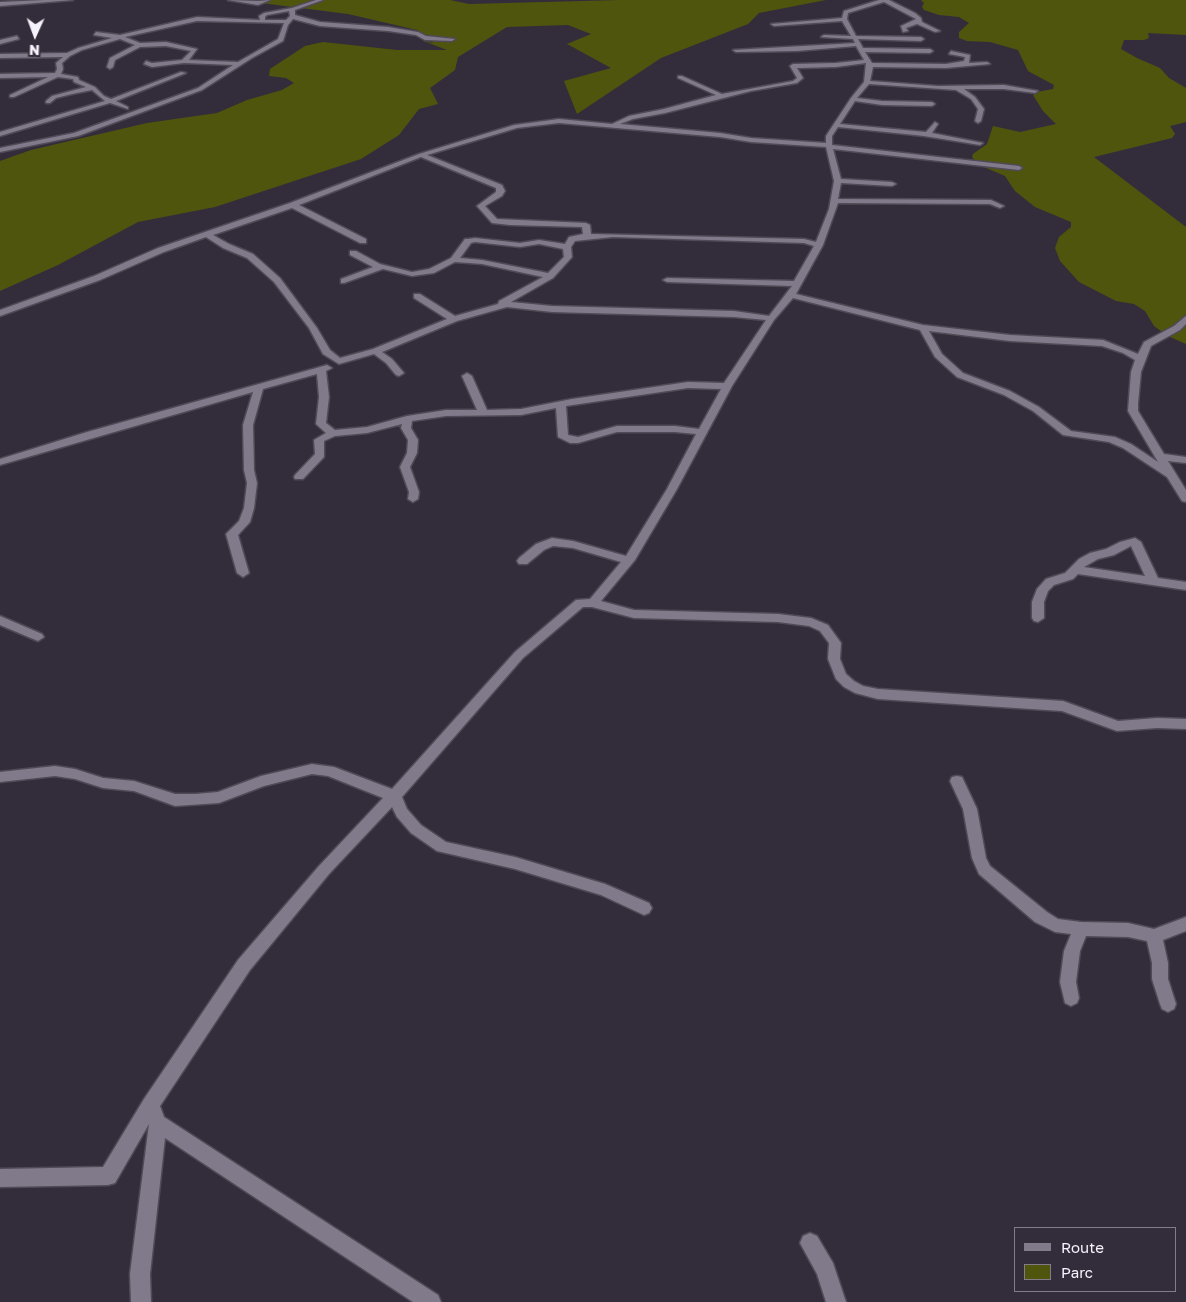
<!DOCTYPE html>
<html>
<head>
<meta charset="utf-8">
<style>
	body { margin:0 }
	#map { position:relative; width:1186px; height:1302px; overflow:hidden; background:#332d3b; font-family:"Golos Text",sans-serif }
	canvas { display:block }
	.legend { position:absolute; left:1014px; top:1227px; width:162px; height:65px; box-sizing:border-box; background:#332d3b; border:1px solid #817c88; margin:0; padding:6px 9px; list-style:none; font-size:15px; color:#f5f2fb }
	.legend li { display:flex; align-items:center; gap:10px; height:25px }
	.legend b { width:25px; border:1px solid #817c88 }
	.north { position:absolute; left:10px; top:10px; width:50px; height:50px; -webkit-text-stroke:4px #332d3b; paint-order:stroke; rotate:182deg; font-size:14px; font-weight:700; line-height:20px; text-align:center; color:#f5f2fb }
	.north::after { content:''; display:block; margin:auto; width:18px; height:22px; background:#f5f2fb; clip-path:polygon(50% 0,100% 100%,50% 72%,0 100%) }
</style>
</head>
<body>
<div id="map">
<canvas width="1186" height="1302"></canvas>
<ul class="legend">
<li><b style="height:6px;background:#817a8a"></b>Route</li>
<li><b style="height:14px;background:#50550d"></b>Parc</li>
</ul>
<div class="north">N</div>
</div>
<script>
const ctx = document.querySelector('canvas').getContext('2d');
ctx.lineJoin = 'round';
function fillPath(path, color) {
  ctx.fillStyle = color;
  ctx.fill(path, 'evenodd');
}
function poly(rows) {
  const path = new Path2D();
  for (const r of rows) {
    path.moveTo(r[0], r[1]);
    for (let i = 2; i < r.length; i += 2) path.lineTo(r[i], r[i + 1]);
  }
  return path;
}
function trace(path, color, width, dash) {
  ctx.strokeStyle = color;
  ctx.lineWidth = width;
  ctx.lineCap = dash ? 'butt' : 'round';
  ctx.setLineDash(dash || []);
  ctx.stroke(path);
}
const green = poly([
	[263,0,450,0,469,4,619,0,826,0,759,13,748,24,661,58,577,114,564,81,611,68,567,44,591,34,568,25,507,27,458,57,455,70,430,88,438,104,419,109,399,135,361,159,215,207,138,222,58,265,0,291,0,161,31,150,147,123,217,113,247,100,282,90,294,83,286,78,269,76,270,69,305,46,323,42,397,50,447,50,421,40,433,43,417,30,348,14,261,3],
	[921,0,1186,0,1186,35,1148,33,1149,38,1144,40,1124,40,1121,49,1137,58,1160,68,1169,78,1186,88,1186,122,1170,126,1175,134,1172,138,1094,157,1186,227,1186,344,1168,336,1154,326,1145,311,1134,304,1116,301,1079,282,1060,261,1055,248,1059,237,1071,227,1071,222,1035,207,1015,191,1005,176,977,164,972,157,973,154,987,144,993,126,1020,132,1056,124,1043,111,1033,95,1037,92,1053,89,1054,85,1028,71,1018,50,990,42,967,41,959,38,959,32,969,23,959,17,939,15,924,10,922,7,924,3]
]);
const street = poly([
	[44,0,73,0,0,6,0,2,44,0],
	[228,0,258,1,270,0,258,5,228,0],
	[316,0,323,0,295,10,295,15,320,22,388,27,418,32,426,36,455,39,452,41,425,40,416,35,388,31,320,26,293,19,288,25,283,41,252,58,202,90,78,136,0,152,0,148,74,133,198,88,233,65,184,63,152,67,144,64,146,61,152,63,182,60,191,51,166,46,140,47,115,60,113,67,110,69,107,67,110,58,135,45,120,39,82,50,70,56,62,63,63,69,61,74,78,77,79,80,95,87,104,96,111,99,181,72,186,73,116,101,128,107,128,109,110,103,0,136,0,132,105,101,92,90,72,94,56,98,50,103,46,103,46,101,52,96,86,87,74,82,73,79,58,77,14,97,10,97,10,95,48,77,0,78,0,74,55,73,57,69,56,63,63,57,0,58,0,54,67,53,78,48,112,38,94,35,96,32,120,35,197,17,260,20,259,16,264,13,292,8,316,0],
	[289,11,290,16,286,20,265,20,265,17,267,15,289,11],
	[197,21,284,23,278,39,238,62,189,60,197,49,166,42,140,43,125,37,197,21],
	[879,0,889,0,915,13,921,18,922,22,940,31,935,32,917,24,906,28,908,31,903,32,901,26,916,19,884,2,848,13,847,19,856,36,921,37,924,39,921,41,858,39,863,48,930,49,933,51,930,53,865,52,872,63,946,64,964,61,965,57,949,54,951,51,970,55,969,63,987,62,990,64,946,68,873,67,870,81,938,86,1004,85,1038,91,1035,93,1004,89,964,89,975,97,984,109,981,121,978,123,975,121,978,109,971,99,956,90,869,84,857,98,882,101,932,102,935,104,932,106,882,105,855,101,840,124,926,132,935,122,938,124,932,133,983,143,980,145,924,136,838,127,832,136,832,145,1019,166,1022,168,1019,170,833,149,841,179,892,182,896,184,892,186,841,183,838,199,991,200,1004,206,1000,208,990,204,838,203,823,245,796,294,923,325,1010,335,1103,340,1138,354,1144,342,1174,326,1186,316,1186,324,1180,330,1151,346,1141,372,1138,403,1138,411,1164,454,1186,457,1186,463,1168,461,1186,490,1186,502,1182,501,1167,477,1123,448,1109,442,1063,435,1033,411,1004,395,957,377,935,357,920,330,793,298,774,320,732,386,677,489,635,560,601,601,634,610,778,614,811,618,828,625,841,643,840,659,846,674,854,681,863,686,878,689,1063,701,1118,721,1157,718,1186,719,1186,729,1157,728,1117,731,1062,711,878,699,855,693,844,687,836,679,828,659,829,643,820,631,809,626,778,622,634,618,592,607,583,607,523,658,402,797,407,809,421,825,446,842,515,857,605,884,649,903,652,908,649,913,644,915,601,895,515,869,437,851,411,833,397,817,392,807,329,874,250,970,160,1106,164,1117,438,1295,441,1302,413,1302,165,1138,150,1274,151,1302,131,1302,130,1274,149,1124,115,1183,108,1185,0,1187,0,1169,103,1167,144,1099,238,960,319,866,383,798,328,776,312,774,264,786,219,803,175,806,134,791,103,788,75,779,55,776,0,782,0,772,55,766,75,769,103,778,134,781,175,794,196,794,218,792,261,776,312,764,334,767,392,789,515,652,576,600,590,599,621,562,573,548,553,546,544,550,527,564,519,564,517,561,519,558,536,544,552,538,573,541,626,556,667,489,696,434,675,432,617,432,578,443,570,443,558,437,556,408,521,415,446,416,412,421,411,428,418,440,417,453,410,467,419,492,418,499,413,502,408,499,409,492,400,467,407,453,408,440,401,428,402,424,367,433,335,436,324,441,324,457,303,479,295,479,294,477,295,475,315,454,314,440,326,433,316,424,319,397,317,374,263,389,253,425,254,470,257,483,254,508,250,522,238,535,249,573,243,577,237,573,226,534,239,521,244,508,247,483,244,470,243,425,253,392,0,465,0,459,87,432,327,365,332,368,326,371,329,397,326,423,335,430,367,427,407,416,446,410,477,410,462,376,467,373,472,376,487,410,521,409,572,399,688,382,724,383,766,320,734,317,552,312,507,307,457,321,382,352,392,359,404,373,399,376,396,375,386,363,374,354,339,364,323,354,309,328,274,282,247,258,223,248,206,237,164,252,100,280,0,316,0,310,94,276,158,248,290,203,419,154,514,125,559,119,612,124,629,116,664,109,716,95,678,78,678,76,682,76,722,94,793,81,797,78,790,66,793,64,836,63,864,60,856,46,797,51,736,52,733,50,855,43,853,39,821,37,824,35,851,36,842,21,774,26,771,24,842,18,844,11,879,0],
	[866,63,864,82,851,98,826,136,826,143,751,138,720,133,620,124,633,119,665,113,751,91,797,83,803,78,797,68,836,67,866,63],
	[559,123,720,137,751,142,826,147,834,181,829,209,816,242,804,239,591,234,590,225,586,223,497,219,485,206,502,196,505,191,502,185,427,155,517,128,559,123],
	[421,157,496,188,496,192,477,206,492,223,510,225,582,227,583,234,569,237,565,244,539,240,520,243,475,238,468,239,465,239,451,258,429,269,412,272,380,264,356,251,350,251,350,255,373,267,341,279,341,283,344,283,383,269,412,276,434,273,455,262,482,264,543,277,499,301,498,304,455,316,420,294,414,294,414,298,447,319,373,349,340,358,330,350,317,328,280,278,253,254,229,244,213,235,292,208,360,243,366,243,366,239,299,205,421,157],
	[613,237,804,243,814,246,794,281,667,278,663,280,667,282,792,286,769,316,734,311,552,306,511,302,553,278,572,257,571,247,575,241,613,237],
	[475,242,520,247,539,244,563,249,564,257,548,273,482,260,460,258,471,243,475,242],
	[929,331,1010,341,1102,346,1123,353,1135,360,1131,372,1128,411,1158,462,1131,444,1115,437,1071,431,1039,407,1010,391,963,373,942,354,929,331],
	[688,388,721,389,699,429,675,426,617,426,578,437,568,435,566,406,688,388],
	[17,36,19,39,0,44,0,40,17,36],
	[1135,538,1141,542,1158,578,1186,582,1186,590,1078,574,1073,579,1054,585,1048,591,1044,602,1044,618,1038,622,1034,621,1032,618,1032,602,1037,589,1046,579,1065,573,1079,559,1090,553,1106,549,1120,542,1135,538],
	[1131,546,1145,576,1084,567,1098,559,1114,555,1131,546],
	[0,616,42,634,44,637,38,641,0,625,0,616],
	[957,776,962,777,977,809,986,858,990,866,1047,912,1058,919,1081,922,1128,923,1154,929,1186,917,1186,931,1163,940,1168,963,1168,979,1176,1004,1174,1009,1168,1012,1162,1009,1160,1004,1152,979,1152,963,1147,941,1128,937,1086,936,1080,951,1076,982,1079,998,1077,1003,1071,1006,1065,1003,1060,982,1064,951,1071,934,1055,932,1035,922,979,874,972,858,963,809,950,781,952,777,957,776],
	[810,1233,817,1236,833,1263,846,1302,826,1302,817,1274,800,1243,803,1236,810,1233]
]);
fillPath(green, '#50550d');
trace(street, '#4f4a56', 3);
fillPath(street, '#817a8a');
</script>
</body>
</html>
